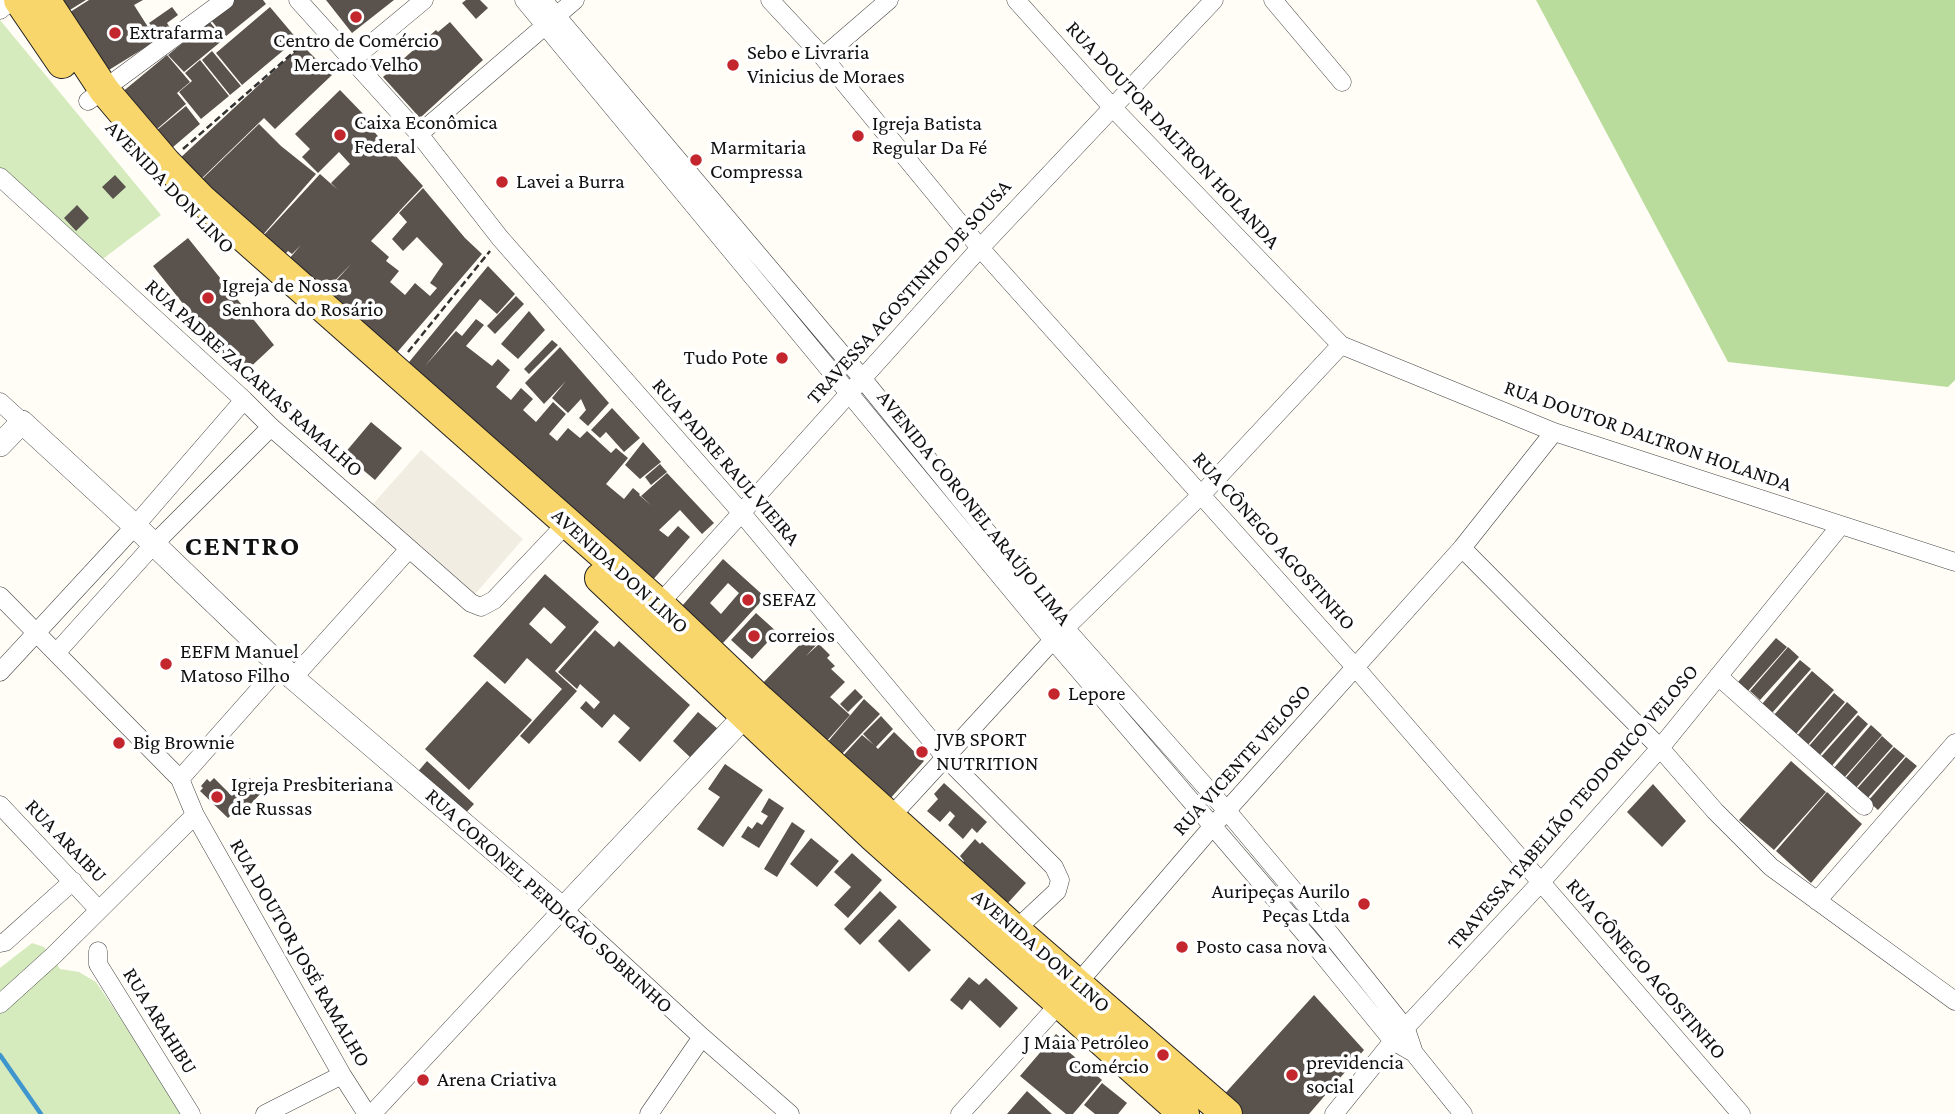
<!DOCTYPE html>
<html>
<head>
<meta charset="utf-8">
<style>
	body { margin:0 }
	canvas { display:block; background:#fffdf5 }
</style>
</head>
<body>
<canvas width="1955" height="1114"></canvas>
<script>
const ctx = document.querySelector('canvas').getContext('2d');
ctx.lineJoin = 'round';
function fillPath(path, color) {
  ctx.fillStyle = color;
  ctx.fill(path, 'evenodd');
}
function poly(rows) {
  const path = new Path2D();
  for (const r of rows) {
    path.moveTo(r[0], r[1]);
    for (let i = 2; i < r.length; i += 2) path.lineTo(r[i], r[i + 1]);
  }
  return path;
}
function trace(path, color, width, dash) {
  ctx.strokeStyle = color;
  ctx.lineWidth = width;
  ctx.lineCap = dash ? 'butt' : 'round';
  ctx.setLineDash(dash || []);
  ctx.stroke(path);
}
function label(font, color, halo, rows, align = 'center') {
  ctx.font = font + ' "Crimson Pro",serif';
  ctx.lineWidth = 7;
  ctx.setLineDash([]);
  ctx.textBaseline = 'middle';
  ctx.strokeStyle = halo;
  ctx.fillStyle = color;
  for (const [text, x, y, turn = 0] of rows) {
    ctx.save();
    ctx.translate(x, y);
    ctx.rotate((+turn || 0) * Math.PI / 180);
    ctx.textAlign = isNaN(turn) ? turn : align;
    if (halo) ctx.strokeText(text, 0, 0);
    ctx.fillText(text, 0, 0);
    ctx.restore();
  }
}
const green = poly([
	[0,20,161,215,100,261,0,170],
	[32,943,44,947,60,969,79,972,96,982,164,1083,180,1114,0,1114,0,968]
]);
const forest = poly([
	[1536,0,1955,0,1955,380,1948,387,1728,362]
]);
const plaza = poly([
	[421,450,523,539,475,594,373,504]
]);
const stream = poly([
	[0,1055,41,1114]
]);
const building = poly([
	[56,0,86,0,65,13],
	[89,0,143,0,134,5,148,27,151,25,149,23,172,7,178,15,167,23,172,31,104,73,67,14],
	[234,0,263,0,266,4,225,37,210,19],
	[326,0,394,0,352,33],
	[466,0,480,0,488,8,476,19,462,3],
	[270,7,297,39,242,85,216,53],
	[209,21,224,39,184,72,168,55],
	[450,22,483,60,420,118,383,77,436,30,438,32],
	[302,45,332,75,275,129,264,118,199,181,178,160],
	[212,51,241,86,230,95,202,60],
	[167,55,190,82,177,93,186,104,150,135,121,93],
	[200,60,229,96,201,119,179,92,192,81,185,73],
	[340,90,370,121,367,124,423,186,371,241,389,257,386,261,399,271,390,282,405,295,415,283,430,296,437,288,430,283,443,264,417,237,403,251,392,239,407,222,399,213,423,188,465,238,482,254,394,356,325,293,352,263,323,293,288,260,301,245,292,254,288,251,283,256,263,236,320,174,338,190,331,183,350,164,339,152,318,173,302,157,310,149,295,134],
	[186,106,200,124,166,153,151,135],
	[259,124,281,146,316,174,261,237,199,182],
	[115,175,126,187,113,199,102,187],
	[77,205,89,218,76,231,64,218],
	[188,238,274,345,243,374,227,359,153,266],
	[488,266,515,294,497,314,480,299,425,366,456,331,462,336,476,319,484,325,466,346,492,366,498,359,510,370,496,387,511,400,521,388,533,399,523,410,536,422,553,402,566,414,549,434,557,441,568,428,580,438,587,431,611,453,616,448,628,458,606,484,624,499,633,488,640,494,639,495,652,506,641,496,667,473,714,523,702,534,680,510,659,530,668,537,678,526,690,537,651,582,405,367],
	[516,296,524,304,495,334,487,326],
	[529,311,545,330,518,359,501,344],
	[552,340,558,345,529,374,524,369],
	[560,347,609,403,588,426,579,418,586,410,581,399,568,413,552,398,566,381,544,404,525,383],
	[612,408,640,438,624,452,606,432,600,438,591,430],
	[371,422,402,448,375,480,344,454],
	[643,442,661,462,640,479,625,465],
	[660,464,667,472,651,485,645,477],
	[723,559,765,597,723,643,682,606],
	[728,583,739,593,721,614,710,603],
	[545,574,599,622,555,671,577,691,529,744,520,736,562,689,527,658,505,684,473,656],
	[544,607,566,627,551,644,529,624],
	[756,613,777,632,752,659,731,640],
	[595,630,614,647,619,641,690,705,640,762,618,742,630,728,614,714,602,728,580,708,586,701,594,709,600,702,580,684,577,689,558,672],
	[809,635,818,643,806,656,819,644,830,655,827,658,835,666,831,669,845,682,830,697,850,715,825,743,761,685],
	[1776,638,1787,647,1748,691,1738,682],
	[1788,647,1799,657,1760,700,1750,691],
	[1800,660,1811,669,1772,713,1762,704],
	[1812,671,1834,690,1796,734,1774,715],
	[487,681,532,720,469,790,425,749],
	[855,689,863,697,848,712,840,704],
	[1834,693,1845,702,1807,746,1796,737],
	[864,699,880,714,840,756,826,744],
	[1847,702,1858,712,1819,756,1809,746],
	[698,712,718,729,692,759,673,741],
	[1858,715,1868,724,1830,768,1819,759],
	[881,716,893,729,876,747,878,749,894,732,924,761,888,801,841,758,862,735,874,745,863,734],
	[1871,725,1882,735,1843,779,1833,769],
	[1882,736,1893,746,1854,790,1844,780],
	[1894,747,1905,756,1866,800,1855,791],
	[1906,757,1917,766,1878,810,1868,801],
	[427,761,474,804,462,817,415,775],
	[1791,761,1826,792,1774,850,1739,820],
	[725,764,763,790,723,847,697,829,720,797,708,789],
	[214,778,232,796,250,778,263,791,246,809,241,805,228,818,200,791,203,788,201,786,207,779,210,782],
	[944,783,987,822,977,833,972,828,963,839,948,825,955,816,950,811,940,822,927,811,938,799,934,794],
	[1653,784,1686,821,1662,847,1627,812],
	[1827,792,1862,824,1811,883,1776,851],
	[769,798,784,808,759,848,741,837,748,826,752,829,757,822,762,825,768,816,761,812],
	[792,822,805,831,777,877,764,869],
	[811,838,839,861,817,887,790,864],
	[975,839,980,844,982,842,1026,883,1007,904,963,863,964,861,960,856],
	[852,853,882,880,848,918,834,905,851,887,834,872],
	[880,891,897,907,860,945,844,929],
	[899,919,931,950,909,972,878,941],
	[969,977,979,985,986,978,1018,1008,1000,1028,970,1000,962,1010,950,1000],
	[1314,995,1364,1050,1309,1114,1239,1114,1220,1099],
	[1056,1034,1067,1043,1063,1047,1102,1080,1073,1114,1066,1114,1020,1076],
	[1102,1083,1127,1103,1118,1114,1095,1114,1084,1105],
	[1027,1091,1052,1114,1007,1114]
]);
const path = poly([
	[183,149,310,38],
	[408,352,490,251]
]);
const minor = poly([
	[298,0,419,134,500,238,740,511,945,757,1054,867,1060,880,1057,891,1010,935],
	[524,0,1053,640,1318,949,1393,1041,1414,1053],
	[543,0,862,378,1065,628,1228,812,1331,935,1406,1029,1414,1053,1463,1114],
	[770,0,823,57,980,248,1355,667,1741,1114],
	[1016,0,1112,107,1341,345,1554,432,1955,562],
	[1273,0,1342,82],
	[0,10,12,0],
	[823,57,889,0],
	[353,59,424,0],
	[88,101,225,0],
	[419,134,575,0],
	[0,177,244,400,271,427,471,603,481,607,494,600,566,524],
	[0,402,22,422],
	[1462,548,1660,748,1715,811,1771,867,1955,1001],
	[0,596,180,779,195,815,342,1075,367,1114],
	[653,611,980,248,1214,0],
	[57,652,154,544,271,427],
	[0,672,135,526,244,400],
	[1718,676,1864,806],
	[293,678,409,549],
	[180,779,281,665],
	[0,805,98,909],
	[885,823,1053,640,1202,494,1341,345],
	[1817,901,1955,743],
	[0,943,5,942,73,881],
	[98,951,98,964,191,1114],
	[0,1004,53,956,195,815],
	[265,1114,342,1075],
	[372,1114,563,909,702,1037,790,1114],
	[649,1114,702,1037],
	[960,1114,1078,983,1212,827,1462,548,1554,432],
	[1334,1114,1393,1041,1542,881,1660,748,1841,525]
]);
const tertiary = poly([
	[0,445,22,422,135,526,293,678,563,909,757,703]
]);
const primary = poly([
	[19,0,62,63],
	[45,0,104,90,166,163,201,199,659,604,760,700,1015,930,1227,1114],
	[600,578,874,837,1184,1114]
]);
const markers = [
	[356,17,7,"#c4262e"],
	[115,33,7,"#c4262e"],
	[733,65,7,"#c4262e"],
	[340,135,7,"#c4262e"],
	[858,136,7,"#c4262e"],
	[696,160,7,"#c4262e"],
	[502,182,7,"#c4262e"],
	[208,298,7,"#c4262e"],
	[782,358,7,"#c4262e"],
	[748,600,7,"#c4262e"],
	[754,636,7,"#c4262e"],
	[166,664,7,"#c4262e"],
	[1054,694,7,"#c4262e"],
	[119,743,7,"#c4262e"],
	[922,752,7,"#c4262e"],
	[217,797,7,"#c4262e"],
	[1364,904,7,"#c4262e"],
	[1182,947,7,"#c4262e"],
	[1163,1055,7,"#c4262e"],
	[1292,1075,7,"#c4262e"],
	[423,1080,7,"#c4262e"]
];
const poiNames = [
	["Extrafarma",129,33],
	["Centro de Comércio",356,41,"center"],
	["Mercado Velho",356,65,"center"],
	["Sebo e Livraria",747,53],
	["Vinicius de Moraes",747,77],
	["Caixa Econômica",354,123],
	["Federal",354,147],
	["Igreja Batista",872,124],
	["Regular Da Fé",872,148],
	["Marmitaria",710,148],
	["Compressa",710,172],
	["Lavei a Burra",516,182],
	["Igreja de Nossa",222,286],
	["Senhora do Rosário",222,310],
	["Tudo Pote",768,358,"right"],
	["SEFAZ",762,600],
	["correios",768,636],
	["EEFM Manuel",180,652],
	["Matoso Filho",180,676],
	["Lepore",1068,694],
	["JVB SPORT",936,740],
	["NUTRITION",936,764],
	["Big Brownie",133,743],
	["Igreja Presbiteriana",231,785],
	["de Russas",231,809],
	["Auripeças Aurilo",1350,892,"right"],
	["Peças Ltda",1350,916,"right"],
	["Posto casa nova",1196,947],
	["J Maia Petróleo",1149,1043,"right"],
	["Comércio",1149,1067,"right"],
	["previdencia",1306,1063],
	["social",1306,1087],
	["Arena Criativa",437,1080]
];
const streetNames = [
	["RUA DOUTOR DALTRON HOLANDA",1173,135,47],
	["AVENIDA DON LINO",170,187,46],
	["TRAVESSA AGOSTINHO DE SOUSA",909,292,-48],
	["RUA PADRE ZACARIAS RAMALHO",254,378,42],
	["RUA DOUTOR DALTRON HOLANDA",1648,436,19],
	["RUA PADRE RAUL VIEIRA",726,462,49],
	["AVENIDA CORONEL ARAÚJO LIMA",974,508,51],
	["RUA CÔNEGO AGOSTINHO",1274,541,48],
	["AVENIDA DON LINO",620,571,42],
	["RUA VICENTE VELOSO",1242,760,-48],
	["TRAVESSA TABELIÃO TEODORICO VELOSO",1573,807,-49],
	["RUA ARAIBU",66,841,46],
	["RUA CORONEL PERDIGÃO SOBRINHO",549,901,42],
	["AVENIDA DON LINO",1041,951,41],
	["RUA DOUTOR JOSÉ RAMALHO",300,953,60],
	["RUA CÔNEGO AGOSTINHO",1646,969,49],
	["RUA ARAHIBU",160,1021,58]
];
const districtNames = [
	["CENTRO",243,546]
];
fillPath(green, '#d5ebbd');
fillPath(forest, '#b9dc9c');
fillPath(plaza, '#f1ede2');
trace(stream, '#3f96cf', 4.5);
fillPath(building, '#5a524d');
trace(minor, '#444', 19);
trace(tertiary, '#444', 24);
trace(primary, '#222', 32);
trace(path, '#333', 2.5, [7, 3.5]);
trace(minor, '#fff', 18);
trace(tertiary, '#fff', 23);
trace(primary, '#f9d66b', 30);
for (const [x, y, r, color] of markers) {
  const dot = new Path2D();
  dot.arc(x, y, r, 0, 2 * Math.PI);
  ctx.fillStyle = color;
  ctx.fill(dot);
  trace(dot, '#fff', 2.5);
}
label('21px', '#111', '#fff', poiNames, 'left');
label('21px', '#111', '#fff', streetNames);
ctx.letterSpacing = '2px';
label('bold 28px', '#111', '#fff', districtNames);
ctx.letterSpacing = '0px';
</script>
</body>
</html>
